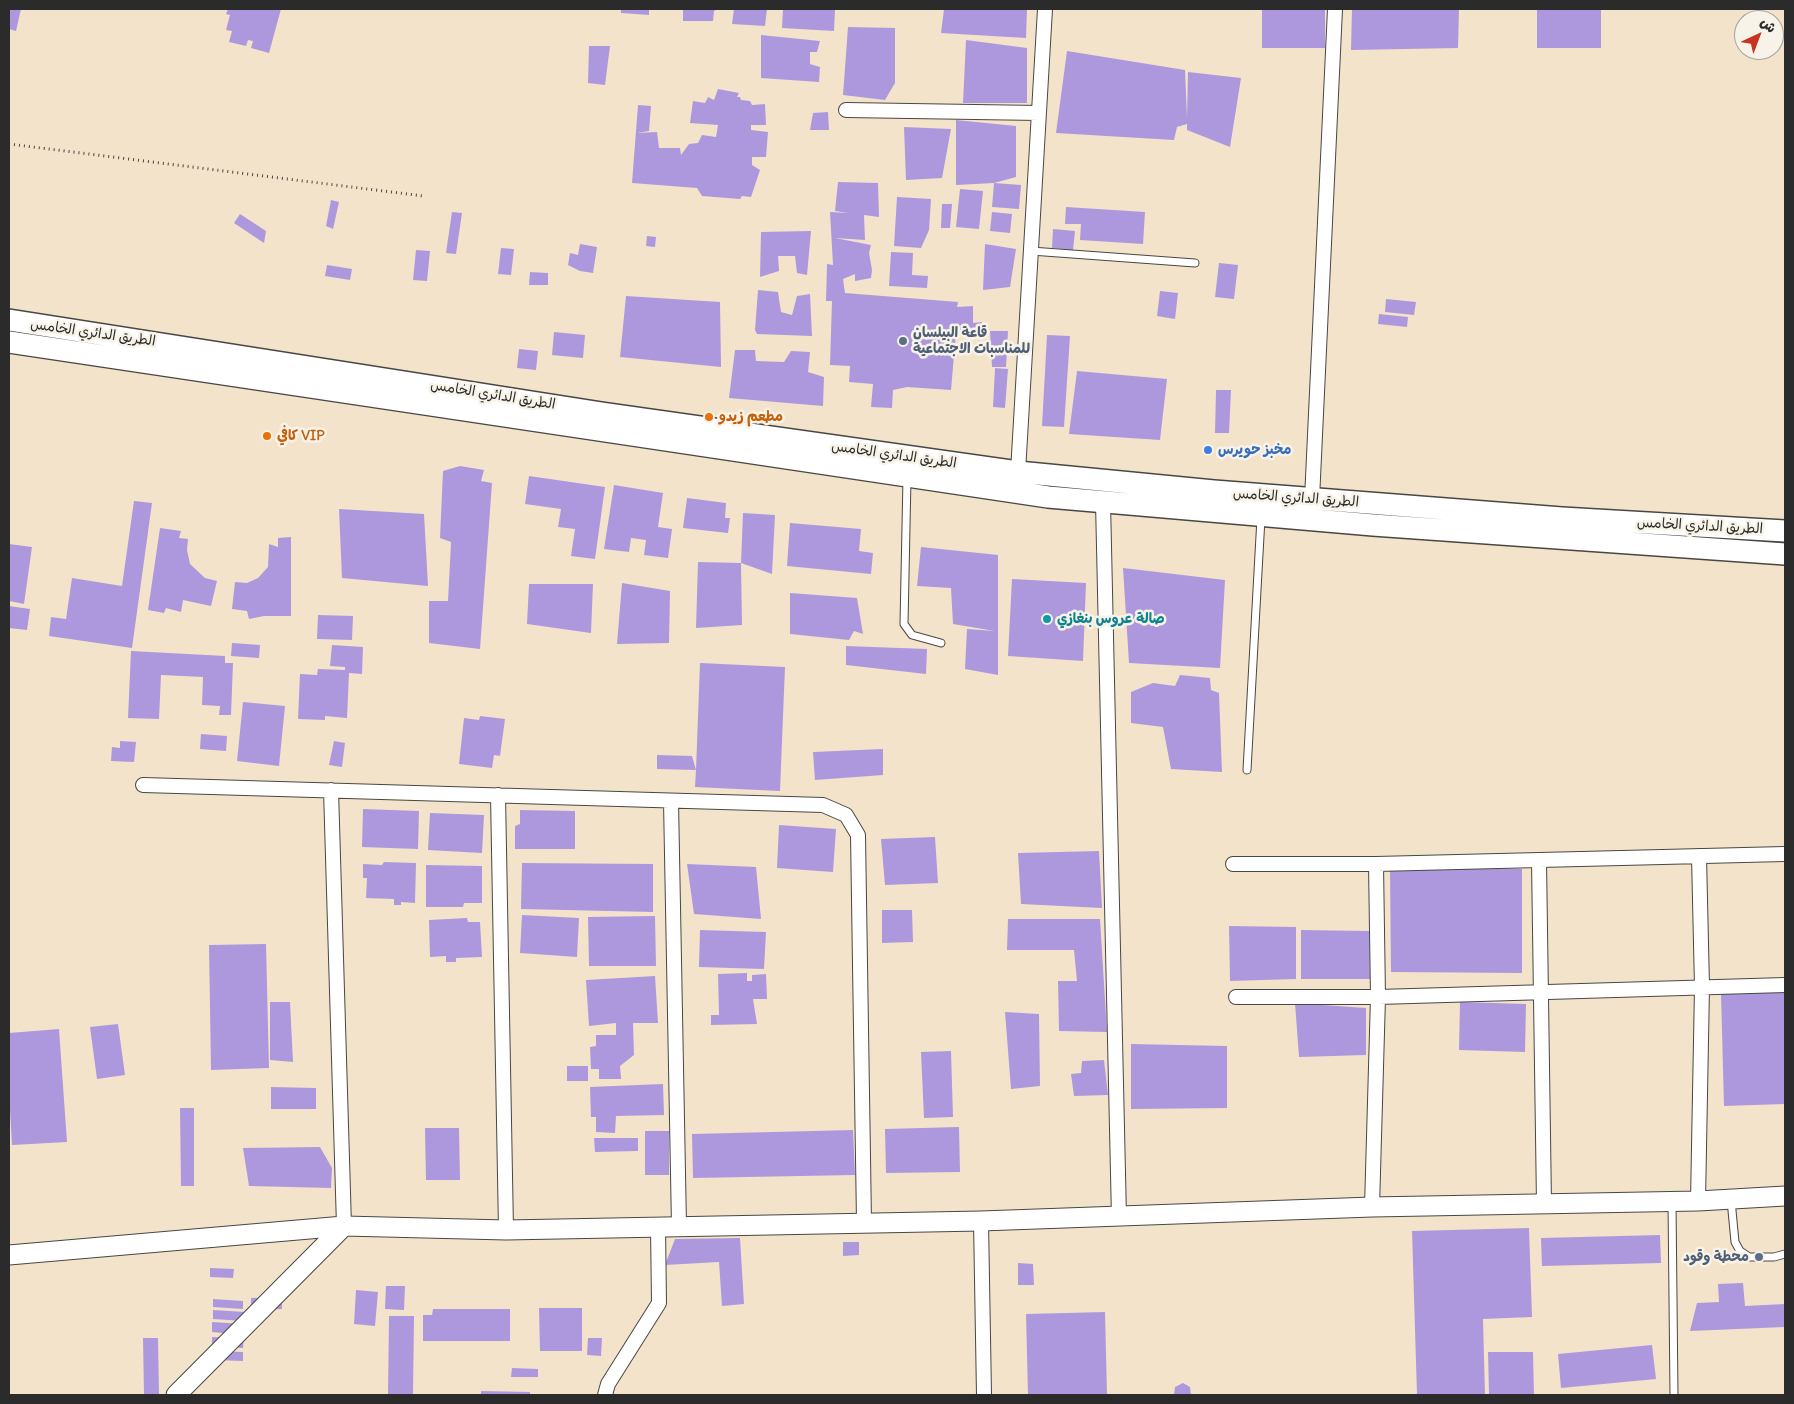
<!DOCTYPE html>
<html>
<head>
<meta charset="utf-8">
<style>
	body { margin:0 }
	#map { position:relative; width:1794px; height:1404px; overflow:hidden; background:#f4e3cb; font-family:Delius,"Playpen Sans Arabic",sans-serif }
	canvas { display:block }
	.frame { position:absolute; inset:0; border:10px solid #2b2b2b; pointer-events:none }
	.north { position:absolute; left:1734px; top:10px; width:50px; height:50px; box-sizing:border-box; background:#f7f3e8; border:1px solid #a5a39c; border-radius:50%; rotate:43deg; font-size:14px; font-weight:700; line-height:20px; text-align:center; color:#2b2b2b }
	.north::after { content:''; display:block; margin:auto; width:18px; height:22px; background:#c8321e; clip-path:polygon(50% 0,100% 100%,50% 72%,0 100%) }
</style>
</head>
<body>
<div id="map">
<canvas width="1794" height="1404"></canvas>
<div class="frame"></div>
<div class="north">ش</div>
</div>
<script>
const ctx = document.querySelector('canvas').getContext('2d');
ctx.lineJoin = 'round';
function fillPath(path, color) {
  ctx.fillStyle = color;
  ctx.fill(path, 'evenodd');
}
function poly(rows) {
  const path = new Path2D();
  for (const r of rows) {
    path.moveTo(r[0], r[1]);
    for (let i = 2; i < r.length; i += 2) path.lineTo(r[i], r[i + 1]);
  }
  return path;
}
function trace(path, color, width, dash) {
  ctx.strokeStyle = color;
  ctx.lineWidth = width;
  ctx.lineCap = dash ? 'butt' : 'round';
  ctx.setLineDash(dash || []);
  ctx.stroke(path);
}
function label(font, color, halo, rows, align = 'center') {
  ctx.font = font + ' Delius,"Playpen Sans Arabic",sans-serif';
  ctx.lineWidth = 5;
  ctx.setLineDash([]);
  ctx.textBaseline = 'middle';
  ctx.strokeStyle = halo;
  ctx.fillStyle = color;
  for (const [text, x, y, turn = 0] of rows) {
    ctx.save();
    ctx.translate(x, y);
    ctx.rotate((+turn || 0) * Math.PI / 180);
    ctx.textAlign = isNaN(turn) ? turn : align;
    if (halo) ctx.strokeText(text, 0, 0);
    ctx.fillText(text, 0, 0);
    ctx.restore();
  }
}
const building = poly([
	[9,9,21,9,16,31,9,29],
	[228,9,281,9,269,53,251,48,253,41,248,40,246,46,229,42,232,31,226,30,230,15,226,14],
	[621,9,649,9,649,15,621,13],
	[683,9,718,9,714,11,713,21,683,21],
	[734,9,767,9,765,26,732,24],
	[783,9,835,9,834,31,782,28],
	[944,9,1027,9,1026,38,941,33],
	[1262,9,1325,9,1325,48,1262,48],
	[1352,9,1459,9,1458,48,1351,50],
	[1537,10,1601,10,1601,48,1537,48],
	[848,27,895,28,895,83,885,100,843,95],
	[761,35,820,41,817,52,810,52,810,64,820,67,819,82,761,78],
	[966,40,1027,48,1027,103,963,103],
	[589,46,610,46,605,85,588,83],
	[1067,51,1185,70,1187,118,1188,72,1241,78,1230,147,1187,130,1187,124,1177,127,1174,140,1056,133],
	[718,89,739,93,737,97,740,97,741,100,750,101,752,105,765,104,766,125,751,125,751,130,768,132,766,157,752,157,752,165,760,170,751,197,742,196,740,199,702,196,697,188,632,183,638,105,651,106,649,131,637,133,657,132,659,148,680,148,681,155,689,144,698,143,702,135,716,137,718,125,690,123,693,101,705,103,708,97,714,100],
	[828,112,829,130,810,130,813,113],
	[956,120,1016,126,1016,177,994,183,1021,185,1019,209,992,207,994,183,956,185],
	[904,127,951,129,942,178,906,180],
	[838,182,878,183,879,217,864,215,865,240,835,238,871,245,869,253,872,270,871,278,855,281,855,274,843,279,845,293,958,302,957,307,973,306,973,323,982,322,980,333,956,332,951,390,907,387,893,390,892,408,871,407,873,384,849,382,850,366,830,365,832,301,826,301,827,264,833,265,830,212,849,213,835,211],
	[960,189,983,191,979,229,956,227],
	[897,197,931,199,929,230,921,248,894,246],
	[331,200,339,202,333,229,326,226],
	[942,204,952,204,950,228,941,228],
	[1066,207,1145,212,1143,244,1080,240,1081,224,1065,224],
	[452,212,462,213,456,254,446,253],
	[992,212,1012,214,1010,233,990,231],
	[240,214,266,231,264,243,234,223],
	[1053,229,1075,231,1073,250,1052,248],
	[811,231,807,275,797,273,795,256,778,256,779,271,760,277,761,232],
	[647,236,656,237,655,247,646,246],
	[580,244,597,247,593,273,580,271,568,265,570,253,578,255],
	[985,244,1016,249,1010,287,983,290],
	[501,248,514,249,511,275,498,274],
	[416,250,430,251,427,281,413,280],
	[891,252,913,253,912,275,928,276,927,288,889,286],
	[1219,263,1238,265,1234,299,1215,297],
	[327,265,352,269,350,280,325,276],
	[530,272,548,273,548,285,529,285],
	[758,290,778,292,781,312,792,315,797,296,810,294,812,336,757,334,755,330],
	[1160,291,1178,293,1175,319,1157,316],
	[626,296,720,302,721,367,620,357],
	[1386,299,1416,302,1414,315,1385,312],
	[1379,314,1408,317,1407,327,1378,324],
	[990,331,1008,331,1006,367,992,367],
	[554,332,585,335,583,358,552,355],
	[1047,335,1070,336,1064,427,1042,426],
	[519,349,538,351,536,370,517,368],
	[735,350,755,350,756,361,784,362,791,351,810,352,808,372,824,377,823,406,729,398],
	[995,368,1008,369,1005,408,993,407],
	[1077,371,1167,379,1160,440,1069,434],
	[1216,390,1231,390,1229,433,1215,433],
	[460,466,484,470,481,481,492,483,480,649,429,643,429,601,448,601,451,542,440,538,443,471],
	[529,476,605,487,595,559,571,556,575,529,558,527,561,509,525,504],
	[614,485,663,493,658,527,672,529,668,558,644,555,646,540,631,538,629,552,604,549],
	[687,498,726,503,725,518,730,518,728,533,683,528],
	[134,501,152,503,132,648,49,636,51,617,66,619,72,578,122,586],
	[339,509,424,514,428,586,342,578],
	[743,513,775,515,772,574,741,563],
	[790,523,861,529,859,551,873,553,871,574,787,566],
	[160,528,181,531,179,538,188,539,187,550,190,564,205,578,217,581,211,606,183,600,181,612,166,608,164,613,148,610],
	[291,537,291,616,264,616,249,619,247,611,232,609,235,582,247,583,258,578,268,567,269,544,278,547,278,538],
	[9,544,32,547,24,604,9,601],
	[921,547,998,555,998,675,965,669,967,629,995,631,953,624,951,588,917,586],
	[698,562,741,563,742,625,696,628],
	[1123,568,1225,580,1220,668,1129,663],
	[1012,579,1086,583,1083,661,1008,656],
	[622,583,670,591,669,643,617,644],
	[529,584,593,584,591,633,527,624],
	[790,593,857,598,863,634,854,631,849,640,790,634],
	[9,606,30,609,27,630,9,628],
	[318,615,353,616,352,640,317,639],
	[232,643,260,645,259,658,231,656],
	[332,645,363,647,362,674,349,673,347,718,325,716,325,720,298,719,300,674,317,675,318,669,345,670,345,667,330,666],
	[846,646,927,649,926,674,846,665],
	[131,651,225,656,225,663,233,663,231,715,219,715,220,706,202,705,203,677,161,675,159,719,128,718],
	[700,663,785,667,780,791,695,787,696,770,657,769,657,755,692,756,696,770],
	[1180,675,1210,678,1211,690,1219,693,1222,772,1171,769,1163,727,1131,723,1131,692,1153,683,1175,686],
	[243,702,285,706,279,766,237,761],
	[480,716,505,719,500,756,494,755,492,768,459,764,464,718,479,720],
	[201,734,227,736,226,751,200,749],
	[120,741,136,742,134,762,111,761,112,747,120,748],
	[334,741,345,743,342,767,329,765],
	[883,749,883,775,815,780,813,752],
	[363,809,419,811,418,849,362,847],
	[520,810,575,811,575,849,515,849,515,826,520,824],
	[430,813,484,815,482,853,428,850],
	[779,825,836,829,833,872,777,868],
	[935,837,938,883,885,885,881,839],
	[1099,851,1102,908,1021,904,1018,853],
	[384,862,416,863,415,903,401,902,401,905,394,905,394,899,366,898,367,878,363,878,363,864,382,865],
	[522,863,653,864,653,912,521,909],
	[687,864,756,867,761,919,694,914],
	[426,865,482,866,482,903,464,903,463,907,426,907],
	[1390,869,1522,869,1522,973,1391,972],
	[882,910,912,910,913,942,882,943],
	[522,915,579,918,577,957,520,953],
	[655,916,656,966,589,966,588,917],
	[467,918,468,922,480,922,482,957,456,958,456,962,446,962,446,956,430,957,429,920],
	[1008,919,1100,919,1107,1032,1059,1031,1058,981,1077,981,1074,950,1007,950],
	[1229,926,1296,927,1296,979,1230,981],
	[700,930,766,932,764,969,699,967],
	[1301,930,1369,931,1370,979,1301,979],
	[266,944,269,1068,211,1070,209,945],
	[747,973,747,981,752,981,752,975,766,974,767,999,753,999,757,1024,711,1025,711,1015,719,1015,718,974],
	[655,976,658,1023,633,1023,634,1055,620,1066,621,1079,599,1079,599,1069,591,1069,590,1047,596,1046,596,1035,616,1035,616,1023,589,1026,586,980],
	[1785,992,1785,1104,1724,1106,1721,994],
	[270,1002,290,1002,293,1062,270,1060],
	[1460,1002,1526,1004,1525,1052,1459,1050],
	[1295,1003,1366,1008,1366,1055,1299,1057],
	[1005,1012,1039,1014,1040,1086,1011,1089],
	[118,1024,125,1075,97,1079,90,1027],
	[59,1029,67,1142,12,1145,9,1093,9,1033],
	[1131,1044,1227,1046,1227,1108,1131,1109],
	[951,1051,953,1117,924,1118,921,1052],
	[1104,1060,1108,1095,1074,1096,1071,1074,1081,1073,1082,1061],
	[567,1066,588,1066,588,1081,567,1081],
	[663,1084,664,1115,616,1116,615,1133,596,1132,596,1117,591,1117,590,1087],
	[271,1087,316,1088,316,1109,271,1109],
	[180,1108,194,1108,194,1186,181,1186],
	[959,1127,960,1172,886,1173,885,1129],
	[425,1128,459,1128,460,1180,426,1180],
	[853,1130,855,1175,693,1178,692,1134],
	[645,1131,669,1131,669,1175,645,1175],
	[594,1138,638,1138,638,1151,595,1152],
	[320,1147,332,1168,331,1188,249,1186,243,1148],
	[1529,1228,1532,1317,1483,1319,1485,1395,1417,1395,1412,1231],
	[1660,1235,1661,1263,1542,1266,1541,1238],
	[740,1238,744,1304,722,1306,719,1262,665,1265,675,1239],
	[843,1242,859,1242,859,1255,843,1256],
	[1018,1263,1033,1264,1034,1285,1018,1285],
	[210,1268,234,1269,233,1278,210,1277],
	[1743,1283,1745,1306,1785,1304,1785,1327,1690,1331,1697,1303,1719,1302,1718,1284],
	[386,1286,405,1286,404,1310,385,1309],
	[356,1290,378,1292,375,1326,354,1324],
	[282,1297,282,1309,251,1310,251,1298],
	[213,1299,243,1301,243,1309,213,1307],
	[539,1308,582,1308,582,1351,540,1351],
	[433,1309,510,1309,510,1341,423,1341,423,1315,432,1315],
	[213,1310,245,1312,244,1321,213,1319],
	[1105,1312,1107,1395,1028,1395,1026,1314],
	[389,1316,414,1316,413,1395,388,1395],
	[212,1322,244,1324,243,1335,212,1332],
	[212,1337,244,1338,243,1348,212,1347],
	[143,1338,158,1338,159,1395,144,1395],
	[588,1338,602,1338,601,1356,587,1355],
	[1652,1345,1656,1379,1561,1388,1558,1354],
	[215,1351,243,1352,243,1361,214,1360],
	[1488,1352,1533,1352,1534,1395,1489,1395],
	[512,1368,538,1369,538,1377,511,1377],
	[1183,1383,1190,1387,1191,1395,1174,1395,1175,1387],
	[481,1391,530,1392,530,1395,481,1395]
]);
const path = poly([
	[9,144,423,196]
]);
const lane = poly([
	[1031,251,1195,263],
	[907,478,904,624,912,635,941,643],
	[1247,770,1261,518],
	[1731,1200,1735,1242,1740,1251,1749,1257,1774,1257,1785,1254],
	[1672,1202,1674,1395]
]);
const street = poly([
	[846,110,1039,113],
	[1018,472,1045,9],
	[1312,499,1335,9],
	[1103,502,1119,1218],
	[143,785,823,805,846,815,858,835,864,1222],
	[331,790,344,1226],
	[498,795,506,1230],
	[671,801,679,1226],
	[1539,860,1544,1204],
	[1233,864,1376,864,1785,854],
	[1236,997,1378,997,1785,985],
	[1698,1201,1702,987,1699,856],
	[1372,1207,1378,997,1376,864],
	[981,1221,984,1395],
	[605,1395,608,1384,659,1303,658,1227]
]);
const secondary = poly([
	[9,1255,344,1226,506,1230,981,1221,1372,1207,1698,1201,1785,1196],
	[176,1395,344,1226]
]);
const primary = poly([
	[9,320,602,413,1018,472,1214,491,1562,518,1785,531],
	[9,342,1048,497,1373,525,1785,554]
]);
const markers = [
	[903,341,5,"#5c6f8a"],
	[709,417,5,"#e8710a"],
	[267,436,5,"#e8710a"],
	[1208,450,5,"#3f7fe0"],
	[1047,619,5,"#0f9aa8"],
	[1759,1257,5,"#5c6f8a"]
];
const streetNames = [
	["الطريق الدائري الخامس",93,333,8],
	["الطريق الدائري الخامس",493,395,9],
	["الطريق الدائري الخامس",894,455,8],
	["الطريق الدائري الخامس",1296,498,4],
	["الطريق الدائري الخامس",1700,526,3]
];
const serviceNames = [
	["قاعة البيلسان",913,333],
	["للمناسبات الاجتماعية",913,349],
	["محطة وقود",1749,1257,"right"]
];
const foodNames = [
	["مطعم زيدو",719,417],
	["كافي VIP",277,436]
];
const shopNames = [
	["مخبز حويرس",1218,450]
];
const cultureNames = [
	["صالة عروس بنغازي",1057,619]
];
fillPath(building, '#ad98dd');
trace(lane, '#494743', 9);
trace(street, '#494743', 16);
trace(secondary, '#494743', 21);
trace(primary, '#494743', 24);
trace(path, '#494743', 3, [1, 4]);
trace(lane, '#fff', 7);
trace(street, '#fff', 14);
trace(secondary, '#fff', 19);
trace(primary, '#fff', 21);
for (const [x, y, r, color] of markers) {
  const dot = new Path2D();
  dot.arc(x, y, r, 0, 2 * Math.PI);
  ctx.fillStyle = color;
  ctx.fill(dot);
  trace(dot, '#f7f3e8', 2);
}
label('14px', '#2b2b2b', '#f7f3e8', streetNames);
label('bold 14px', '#4e5e75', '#f7f3e8', serviceNames, 'left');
label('bold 14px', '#c56008', '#f7f3e8', foodNames, 'left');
label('bold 14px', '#366cbe', '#f7f3e8', shopNames, 'left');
label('bold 14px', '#0d838f', '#f7f3e8', cultureNames, 'left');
</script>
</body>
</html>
